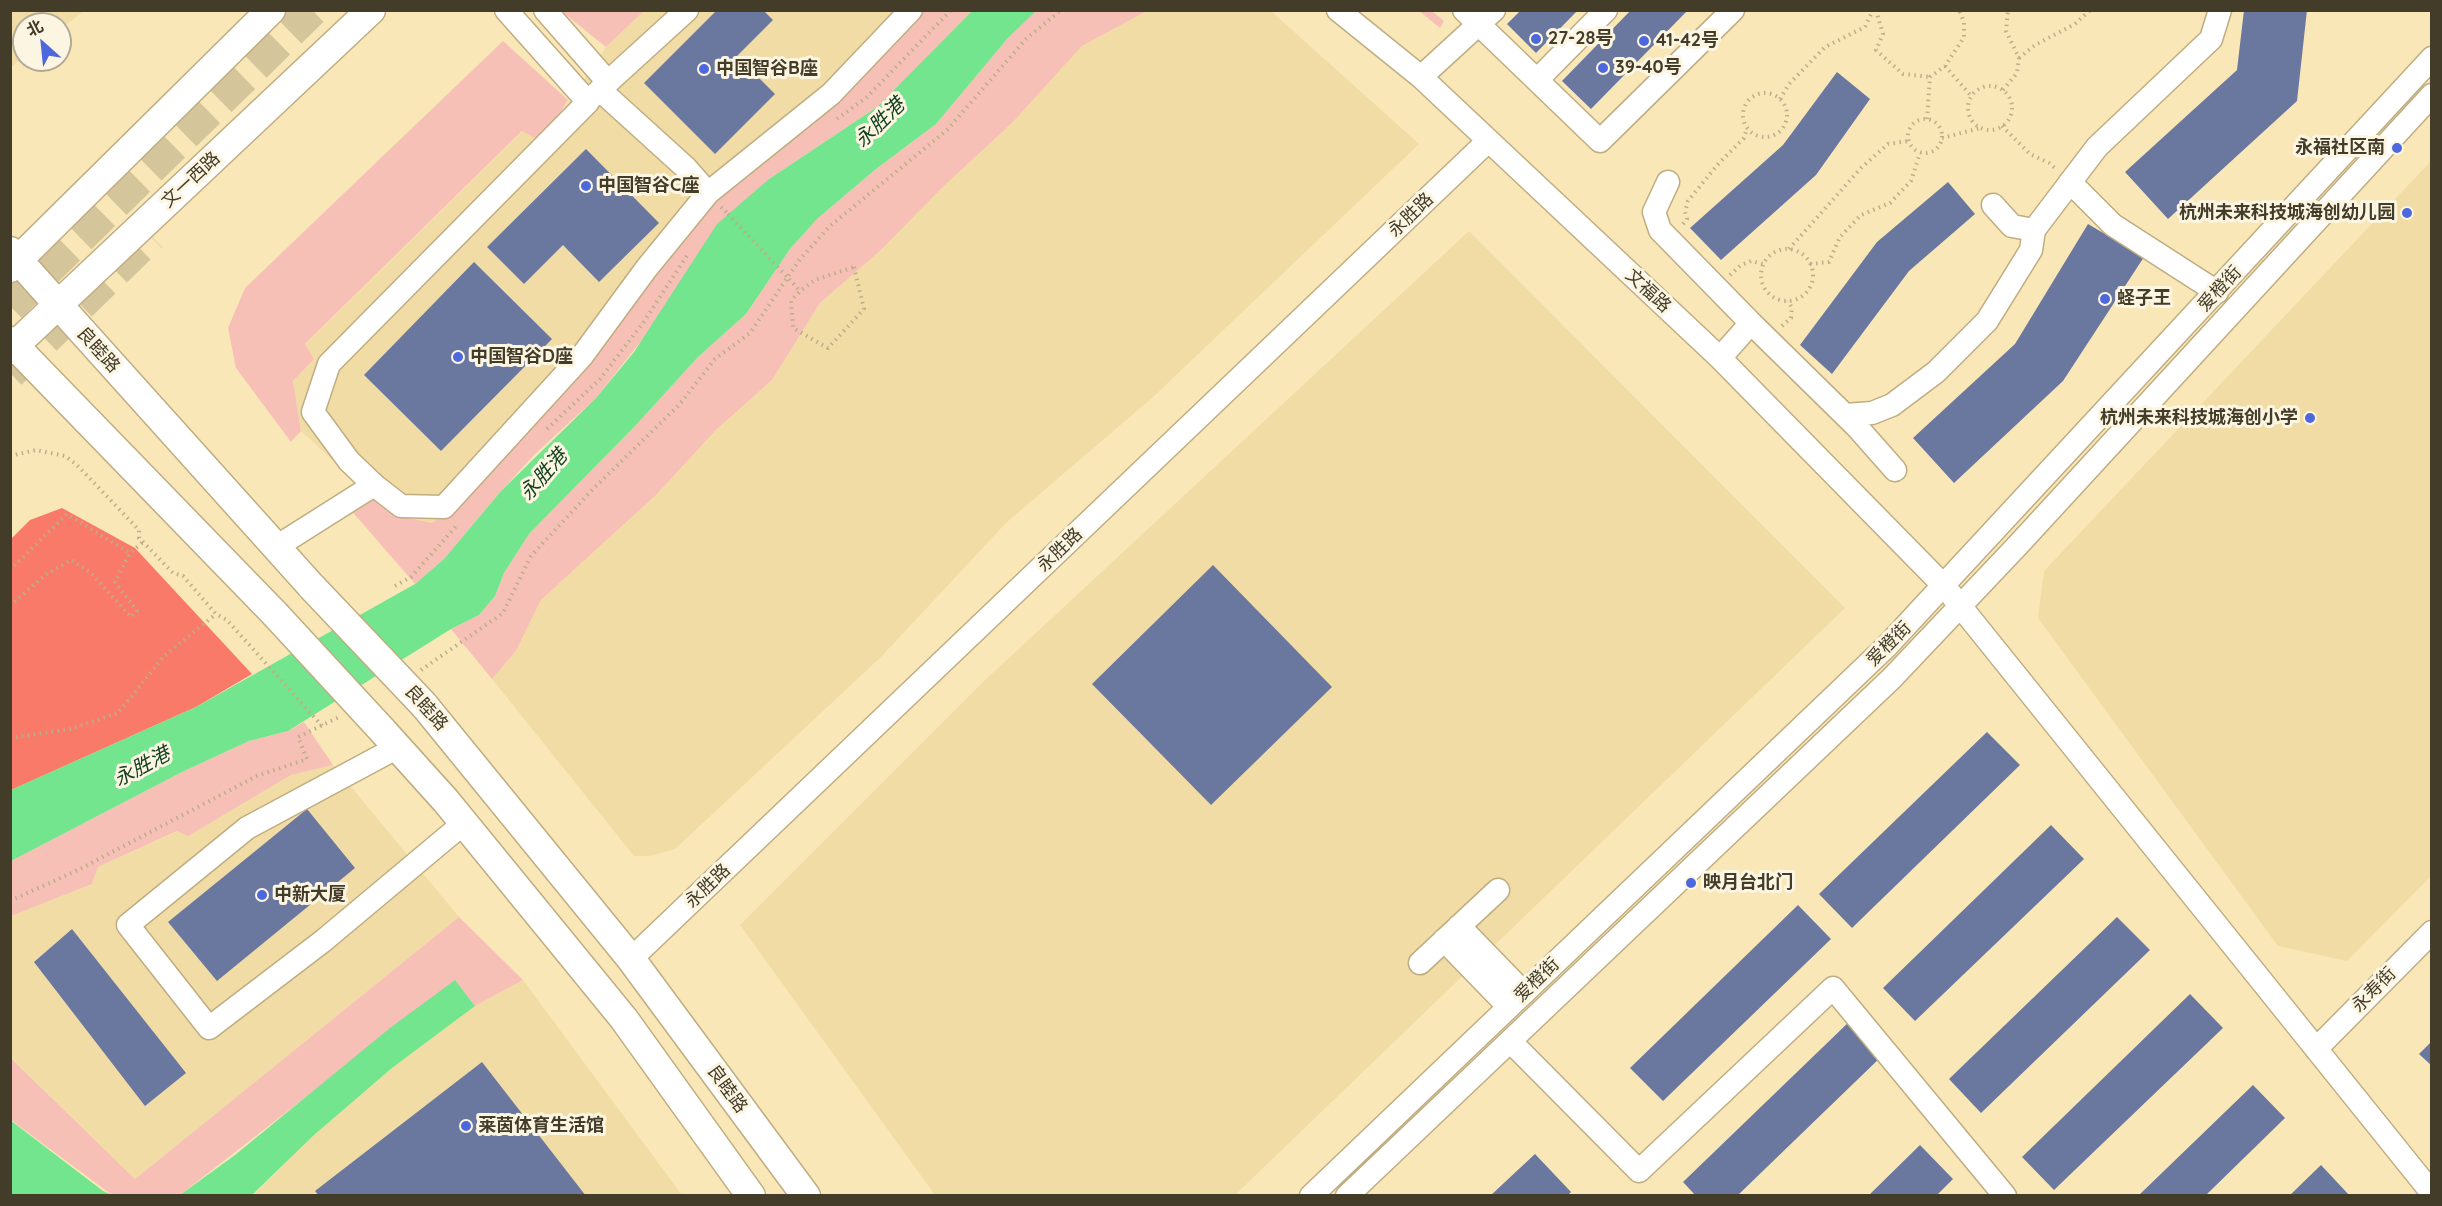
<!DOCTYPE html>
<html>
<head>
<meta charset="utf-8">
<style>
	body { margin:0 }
	#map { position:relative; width:2442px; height:1206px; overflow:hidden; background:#f9e7b8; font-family:Quicksand,"Noto Sans SC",sans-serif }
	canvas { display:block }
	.frame { position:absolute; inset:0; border:12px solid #433c29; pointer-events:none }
	.north { position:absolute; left:12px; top:12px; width:60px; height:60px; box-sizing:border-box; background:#fcf5e2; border:2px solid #b2ab98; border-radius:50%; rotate:333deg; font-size:16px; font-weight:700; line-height:24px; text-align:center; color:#433c29 }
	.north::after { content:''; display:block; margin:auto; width:21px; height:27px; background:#4c68dc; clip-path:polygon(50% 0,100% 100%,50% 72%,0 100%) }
</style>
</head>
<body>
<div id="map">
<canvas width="2442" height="1206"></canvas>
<div class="frame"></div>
<div class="north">北</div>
</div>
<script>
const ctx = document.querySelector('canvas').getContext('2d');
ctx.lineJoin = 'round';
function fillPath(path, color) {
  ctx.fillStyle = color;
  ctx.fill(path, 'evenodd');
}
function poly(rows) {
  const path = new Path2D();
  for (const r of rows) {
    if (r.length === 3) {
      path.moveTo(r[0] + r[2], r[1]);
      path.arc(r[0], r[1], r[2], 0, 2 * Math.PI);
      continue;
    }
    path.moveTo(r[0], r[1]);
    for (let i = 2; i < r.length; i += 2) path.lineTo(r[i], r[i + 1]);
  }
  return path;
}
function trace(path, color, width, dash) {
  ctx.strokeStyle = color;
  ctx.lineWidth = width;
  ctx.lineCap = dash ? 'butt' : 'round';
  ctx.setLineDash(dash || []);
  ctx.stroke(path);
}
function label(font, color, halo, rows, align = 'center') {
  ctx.font = font + ' Quicksand,"Noto Sans SC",sans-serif';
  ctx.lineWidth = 6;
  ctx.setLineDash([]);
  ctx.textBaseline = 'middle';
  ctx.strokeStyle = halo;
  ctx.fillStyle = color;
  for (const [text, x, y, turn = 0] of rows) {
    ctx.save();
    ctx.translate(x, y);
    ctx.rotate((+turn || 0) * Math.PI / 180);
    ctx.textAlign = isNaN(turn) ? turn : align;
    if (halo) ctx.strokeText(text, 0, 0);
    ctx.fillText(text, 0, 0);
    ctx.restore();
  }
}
const built = poly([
	[11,10,84,10,84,11,60,29,60,24,24,24,24,57,11,67],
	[644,11,923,11,462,503,432,523,391,514,301,431,293,381,314,359,305,345,523,131,557,118,606,47],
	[1147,11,1271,11,1419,144,1152,398,1006,523,881,657,675,849,650,856,634,856,492,679,516,651,541,600,656,495,716,430,772,380,820,303,880,251,943,187,1013,122,1082,46],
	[2431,161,2431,876,2347,961,2278,946,2038,618,2044,571],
	[1469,231,1845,608,1235,1195,935,1195,740,925,982,683],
	[333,765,459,917,135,1179,11,1057,10,916,92,884,98,867,178,831,188,835,291,775],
	[523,980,682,1195,252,1196,314,1135,392,1068,475,1006]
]);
const green = poly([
	[1036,10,1147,11,1082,46,1013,122,943,187,880,251,820,303,772,380,716,430,656,495,541,600,516,651,492,679,451,629,479,615,495,596,504,573,529,534,636,425,698,357,746,314,790,249,818,218,876,169,936,124,1008,38],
	[561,11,644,11,606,47],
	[923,11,972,11,877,107,769,179,596,398,535,454,501,491,444,559,415,584,343,501,362,486,391,514,432,523,462,503,721,188,891,42],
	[1419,11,1432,11,1444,21,1440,28],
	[503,41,568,100,557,118,537,139,522,131,305,344,314,359,293,381,301,431,291,442,236,368,228,328,245,288],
	[304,722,333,765,291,775,188,836,177,831,98,867,92,884,11,916,11,861,182,772,249,741,288,731],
	[459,917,523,980,475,1006,455,981,180,1195,112,1195,11,1120,10,1057,135,1179]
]);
const forest = poly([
	[62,508,135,548,252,674,196,707,11,790,11,539,30,520]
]);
const water = poly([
	[972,11,1036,11,1008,38,936,124,876,169,818,218,790,249,746,314,698,357,636,425,529,534,504,573,495,596,479,615,451,629,288,731,249,741,182,772,11,861,11,790,196,707,415,584,444,559,501,491,596,398,634,352,717,224,769,179,877,107],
	[455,980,475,1006,392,1068,314,1135,252,1195,180,1195,235,1155,390,1028],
	[10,1120,103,1191,112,1195,11,1195]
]);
const building = poly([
	[717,10,763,10,773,20,737,56,775,94,715,154,644,83],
	[1521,10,1578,10,1536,53,1507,24],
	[1631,10,1688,10,1591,109,1562,81],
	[2244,10,2307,10,2297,101,2168,219,2125,172,2237,70],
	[1837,72,1870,99,1816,175,1721,260,1690,228,1783,145],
	[586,149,659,223,599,282,563,245,524,284,487,247],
	[1948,182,1975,214,1909,271,1832,374,1800,345,1877,242],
	[2088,224,2144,257,2063,381,1954,483,1913,438,2015,344],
	[474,262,552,339,441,451,364,375],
	[1213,565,1332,687,1211,805,1092,684],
	[1987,732,2020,765,1852,928,1819,894],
	[307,809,355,868,217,981,168,922],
	[2051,825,2084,859,1915,1021,1883,988],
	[1798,905,1831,939,1663,1101,1630,1068],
	[2117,917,2150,950,1981,1113,1949,1079],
	[72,929,186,1073,145,1106,34,962],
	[2190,994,2223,1028,2054,1190,2022,1157],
	[1851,1020,1884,1054,1737,1196,1696,1196,1683,1182],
	[2432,1041,2432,1066,2419,1054],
	[482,1062,586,1196,319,1196,315,1191],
	[2253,1085,2285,1118,2205,1196,2138,1196],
	[1920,1145,1953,1179,1936,1196,1868,1196],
	[1535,1154,1571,1192,1567,1196,1490,1196],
	[2321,1165,2350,1196,2289,1196]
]);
const highwayTunnel = poly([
	[10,306,312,10],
	[10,373,151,236]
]);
const path = poly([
	[1876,10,1883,34,1876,50,1903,74,1930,77],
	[2019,58,2035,45,2075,24,2090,10],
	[1945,66,1972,97],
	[1990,108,22],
	[2003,90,2017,73,2019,58,2006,31,2008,10],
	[1765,115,22],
	[1780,99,1789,84,1825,47,1865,27,1873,10],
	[1925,136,17],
	[837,119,867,97,951,10],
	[1927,119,1930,77,1945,66,1964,37,1964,22,1959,10],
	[2002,126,2030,154,2049,163,2057,170],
	[1942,138,1980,128],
	[721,207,728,214],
	[1683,224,1687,219,1685,212,1688,201,1719,163,1744,138,1747,128],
	[1789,249,1861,168,1888,144,1908,141],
	[1787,275,26],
	[1810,264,1829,262,1840,237,1861,215,1890,203,1911,181,1920,153],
	[854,267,864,309,828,348,793,328,791,301,800,291,815,280,854,267],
	[1730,275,1741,265,1751,261,1763,264],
	[789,279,800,291],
	[1782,326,1791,318,1792,308,1788,301],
	[547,429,600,379,643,323,688,254],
	[10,456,36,450,65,456,77,465,139,530,139,538,143,542,173,573,183,576,216,614,227,620,322,726],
	[10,570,67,514,130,553],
	[395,586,411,577,458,524],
	[10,606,45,575,71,560,90,572,131,617,137,611,115,582,130,553,143,542],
	[421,670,503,613,531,556,592,490,679,405,715,359,750,333,800,259,830,226,947,130,1026,39,1061,10],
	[10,738,70,729,118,713,164,656,216,614],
	[10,901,78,870,257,776,307,759,298,737,339,717],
	[10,976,13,980]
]);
const minor = poly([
	[506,10,588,102,329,364,313,412,349,461,374,485,401,506,444,507,582,356,646,269,708,193,831,94,911,10],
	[545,10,608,82,595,95],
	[1338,10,1421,77,1720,358,1945,587,2432,1193],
	[1464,10,1600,141,1733,10],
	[1421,77,1494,10],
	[1537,80,1606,10],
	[608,82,687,10],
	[600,90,686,168,708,193],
	[1668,182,1654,212,1660,230,1751,323,1720,358],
	[2070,182,2113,225,2217,292],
	[1993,205,2012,226,2034,230],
	[1751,323,1857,427,1895,470],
	[1845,415,1872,413,1892,405,1936,372,1987,321,2031,250,2034,230,2097,147,2211,39,2220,10],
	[276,547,374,485],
	[398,747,247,828,128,925,209,1028,323,941,464,823],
	[1459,926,1524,993],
	[1444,940,1509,1007],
	[631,959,1488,141],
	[1420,963,1498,890],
	[1510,1041,1639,1171,1833,988,2005,1196],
	[2316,1049,2432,932],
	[1311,1196,1887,646,2432,58],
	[1347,1196,1892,678,2018,545,2432,95]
]);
const major = poly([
	[10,251,312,587],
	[10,268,271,10],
	[10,341,275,614],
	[10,350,371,10],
	[424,705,631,959,806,1196],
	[382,730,446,801,624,1019,751,1196]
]);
const pathBridge = poly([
	[728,214,789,279]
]);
const majorBridge = poly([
	[312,587,424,705],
	[275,614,382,730]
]);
const markers = [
	[1536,39,6,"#4c68dc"],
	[1644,41,6,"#4c68dc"],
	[1603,68,6,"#4c68dc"],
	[704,69,6,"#4c68dc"],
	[2397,148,6,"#4c68dc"],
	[586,186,6,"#4c68dc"],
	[2407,213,6,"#4c68dc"],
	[2105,299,6,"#4c68dc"],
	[458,357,6,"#4c68dc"],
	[2310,418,6,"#4c68dc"],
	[1691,883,6,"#4c68dc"],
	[262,895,6,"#4c68dc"],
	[466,1126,6,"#4c68dc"]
];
const poiNames = [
	["27-28号",1548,39],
	["41-42号",1656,41],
	["39-40号",1615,68],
	["中国智谷B座",716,69],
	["永福社区南",2385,148,"right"],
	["中国智谷C座",598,186],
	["杭州未来科技城海创幼儿园",2395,213,"right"],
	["蛏子王",2117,299],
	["中国智谷D座",470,357],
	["杭州未来科技城海创小学",2298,418,"right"],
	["映月台北门",1703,883],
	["中新大厦",274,895],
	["莱茵体育生活馆",478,1126]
];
const streetNames = [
	["文一西路",191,180,-43],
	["永胜路",1411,215,-44],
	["爱橙街",2220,289,-47],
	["文福路",1648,291,43],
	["良睦路",98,350,48],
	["永胜路",1060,550,-44],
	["爱橙街",1889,644,-45],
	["良睦路",426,708,48],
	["永胜路",708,886,-44],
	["爱橙街",1537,980,-44],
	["永寿街",2374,990,-46],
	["良睦路",727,1089,54]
];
const waterNames = [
	["永胜港",880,123,-44],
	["永胜港",544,475,-49],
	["永胜港",142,767,-28]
];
fillPath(built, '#f1dca6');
fillPath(green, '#f7c0b7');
fillPath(forest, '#f97a68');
fillPath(water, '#73e58e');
fillPath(building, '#6a78a0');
trace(highwayTunnel, '#d5c59b', 33, [33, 16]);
trace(minor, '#bfad80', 25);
trace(major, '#bfad80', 31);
trace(path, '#bcae88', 4, [1.5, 4.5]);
trace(minor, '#fff', 22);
trace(major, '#fff', 28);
trace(majorBridge, '#bfad80', 31, []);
trace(pathBridge, '#bcae88', 4, [1.5, 4.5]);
trace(majorBridge, '#fff', 28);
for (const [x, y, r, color] of markers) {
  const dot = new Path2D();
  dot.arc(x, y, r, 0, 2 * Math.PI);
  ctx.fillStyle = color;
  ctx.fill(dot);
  trace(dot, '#fcf5e2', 2);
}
label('bold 18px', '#433c29', '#fcf5e2', poiNames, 'left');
label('18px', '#433c29', '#fcf5e2', streetNames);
label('italic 20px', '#144221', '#fcf5e2', waterNames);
</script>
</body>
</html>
